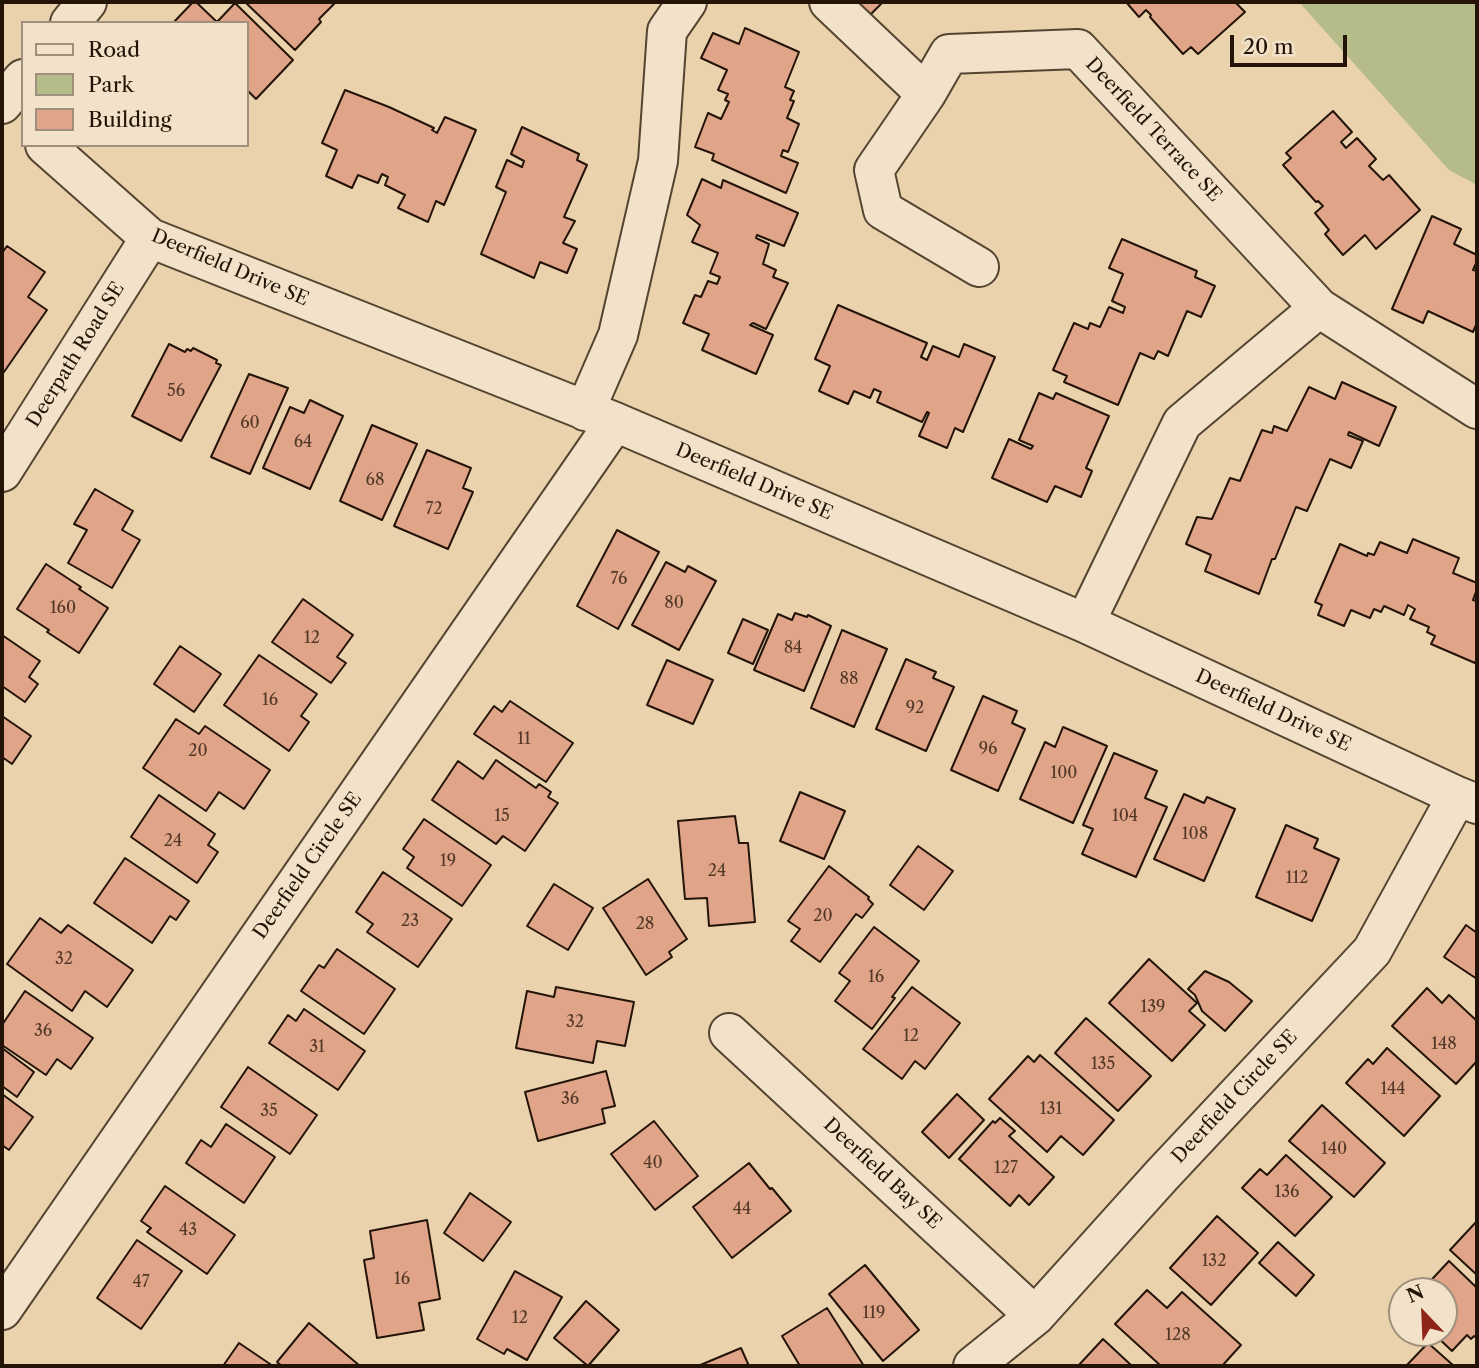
<!DOCTYPE html>
<html>
<head>
<meta charset="utf-8">
<style>
	body { margin:0 }
	#map { position:relative; width:1479px; height:1368px; overflow:hidden; background:#e9d2ac; font-family:"Libre Caslon Text",serif }
	canvas { display:block }
	.frame { position:absolute; inset:0; border:4px solid #231407; pointer-events:none }
	.legend { position:absolute; left:21px; top:21px; width:228px; height:126px; box-sizing:border-box; background:#f1e2c9; border:2px solid #9f907b; margin:0; padding:9px 12px; list-style:none; font-size:21px; color:#231407 }
	.legend li { display:flex; align-items:center; gap:14px; height:35px }
	.legend b { width:35px; border:2px solid #9f907b }
	.north { position:absolute; left:1388px; top:1277px; width:70px; height:70px; box-sizing:border-box; background:#f1e2c9; border:2px solid #9f907b; border-radius:50%; rotate:337deg; font-size:19px; font-weight:700; line-height:28px; text-align:center; color:#231407 }
	.north::after { content:''; display:block; margin:auto; width:24px; height:32px; background:#8f2418; clip-path:polygon(50% 0,100% 100%,50% 72%,0 100%) }
	.scale { position:absolute; left:1230px; top:35px; width:117px; height:32px; box-sizing:border-box; border:4px solid #231407; border-top:0; padding-left:9px; font-size:21px; line-height:24px; white-space:nowrap; color:#231407; -webkit-text-stroke:5px #f1e2c9; paint-order:stroke }
</style>
</head>
<body>
<div id="map">
<canvas width="1479" height="1368"></canvas>
<div class="frame"></div>
<ul class="legend">
<li><b style="height:9px;background:#f1e2c9"></b>Road</li>
<li><b style="height:19px;background:#b5bc8a"></b>Park</li>
<li><b style="height:19px;background:#e0a488"></b>Building</li>
</ul>
<div class="north">N</div>
<div class="scale">20 m</div>
</div>
<script>
const ctx = document.querySelector('canvas').getContext('2d');
ctx.lineJoin = 'round';
function fillPath(path, color) {
  ctx.fillStyle = color;
  ctx.fill(path, 'evenodd');
}
function poly(rows) {
  const path = new Path2D();
  for (const r of rows) {
    path.moveTo(r[0], r[1]);
    for (let i = 2; i < r.length; i += 2) path.lineTo(r[i], r[i + 1]);
  }
  return path;
}
function trace(path, color, width, dash) {
  ctx.strokeStyle = color;
  ctx.lineWidth = width;
  ctx.lineCap = dash ? 'butt' : 'round';
  ctx.setLineDash(dash || []);
  ctx.stroke(path);
}
function label(font, color, halo, rows, align = 'center') {
  ctx.font = font + ' "Libre Caslon Text",serif';
  ctx.lineWidth = 6;
  ctx.setLineDash([]);
  ctx.textBaseline = 'middle';
  ctx.strokeStyle = halo;
  ctx.fillStyle = color;
  for (const [text, x, y, turn = 0] of rows) {
    ctx.save();
    ctx.translate(x, y);
    ctx.rotate((+turn || 0) * Math.PI / 180);
    ctx.textAlign = isNaN(turn) ? turn : align;
    if (halo) ctx.strokeText(text, 0, 0);
    ctx.fillText(text, 0, 0);
    ctx.restore();
  }
}
const green = poly([
	[1299,2,1477,2,1477,185,1449,170]
]);
const building = poly([
	[193,2,196,2,217,22,235,3,293,60,256,99,247,90,247,23,173,23,193,2],
	[245,2,334,2,335,3,319,19,321,22,295,50,245,2],
	[856,2,883,2,870,15,856,2],
	[1126,2,1235,2,1245,12,1198,54,1191,47,1183,54,1150,17,1151,15,1146,10,1139,17,1126,2],
	[745,28,799,52,785,87,794,91,790,100,794,101,787,118,799,124,788,152,783,150,781,156,798,163,786,193,712,160,714,154,695,147,708,113,721,119,729,102,725,100,728,94,718,90,727,70,701,58,713,33,739,44,745,28],
	[345,90,389,107,434,128,432,130,437,133,445,117,476,130,444,205,436,201,428,222,398,208,405,195,385,185,388,177,382,174,378,183,358,175,352,188,326,176,337,150,322,143,345,90],
	[1333,111,1352,132,1341,142,1346,148,1357,138,1376,159,1369,166,1383,180,1389,175,1420,210,1376,249,1365,235,1343,255,1325,234,1329,230,1315,213,1323,206,1318,201,1316,202,1283,165,1291,158,1286,153,1333,111],
	[522,127,579,154,577,160,587,165,564,217,575,221,563,243,577,249,567,273,540,262,534,278,481,254,506,192,496,187,507,160,522,167,524,161,511,154,522,127],
	[702,179,721,188,723,180,798,213,784,246,757,235,756,238,769,244,763,264,776,270,773,277,788,283,766,329,753,323,750,325,773,335,756,374,702,350,709,334,683,323,695,295,701,297,708,281,717,284,720,277,710,273,718,253,692,242,700,225,687,215,702,179],
	[1432,216,1461,229,1454,244,1477,255,1477,261,1473,270,1477,271,1477,326,1476,325,1473,332,1428,311,1423,323,1392,309,1432,216],
	[1122,239,1197,271,1195,277,1215,286,1201,317,1187,311,1168,356,1158,351,1154,359,1140,353,1118,405,1064,382,1067,376,1053,370,1074,323,1088,329,1090,323,1100,327,1109,307,1123,313,1125,307,1112,301,1123,274,1109,268,1122,239],
	[7,246,45,272,28,297,47,310,4,372,2,370,2,253,7,246],
	[838,305,927,343,921,357,927,360,933,346,959,357,964,344,995,357,963,432,955,428,947,448,919,436,929,413,927,412,922,422,877,402,881,392,874,389,870,398,854,391,848,404,819,391,830,366,815,359,838,305],
	[169,344,185,352,187,349,191,351,193,348,217,360,216,363,221,365,181,441,132,416,169,344],
	[249,374,288,388,250,474,211,457,249,374],
	[1342,382,1396,407,1379,446,1349,432,1348,435,1363,441,1351,468,1330,459,1307,511,1296,507,1275,559,1272,559,1259,594,1205,571,1211,555,1186,544,1197,517,1212,519,1230,478,1240,481,1262,430,1272,433,1274,426,1287,431,1309,387,1335,399,1342,382],
	[1039,393,1053,399,1056,393,1109,416,1086,468,1092,471,1081,497,1055,486,1047,502,992,478,1009,439,1031,449,1033,446,1019,440,1039,393],
	[310,400,343,416,310,489,263,468,290,407,304,413,310,400],
	[372,425,417,444,382,520,340,501,372,425],
	[427,450,471,468,463,488,473,492,448,549,394,526,427,450],
	[95,489,133,511,122,530,140,540,112,588,68,563,87,530,74,524,95,489],
	[617,530,659,552,618,629,577,606,617,530],
	[1413,539,1459,558,1453,573,1477,583,1477,589,1473,600,1477,601,1477,658,1475,663,1431,644,1435,636,1427,632,1429,627,1410,619,1415,609,1408,605,1404,615,1384,606,1381,612,1374,609,1370,618,1351,610,1344,626,1318,615,1322,605,1315,602,1340,544,1367,556,1368,553,1374,555,1380,542,1407,553,1413,539],
	[666,562,685,572,688,566,716,581,679,650,632,625,666,562],
	[46,564,81,587,79,589,108,608,79,653,47,632,49,630,17,609,46,564],
	[303,599,353,635,337,657,346,663,331,683,272,642,303,599],
	[795,613,807,617,808,615,831,626,804,691,754,670,778,614,792,620,795,613],
	[743,619,768,630,753,664,728,653,743,619],
	[842,630,887,649,854,727,811,708,842,630],
	[2,635,40,661,29,677,38,684,25,702,2,686,2,635],
	[180,646,221,674,194,712,154,684,180,646],
	[259,655,317,694,301,716,309,722,289,751,224,705,259,655],
	[906,659,936,672,933,678,954,687,926,751,876,729,906,659],
	[667,660,713,680,693,724,647,705,667,660],
	[983,696,1017,711,1012,723,1025,729,998,791,951,770,983,696],
	[510,701,573,743,546,782,474,734,494,706,502,712,510,701],
	[2,716,31,736,12,764,2,757,2,716],
	[176,719,199,734,205,726,270,770,244,809,219,792,206,811,143,768,176,719],
	[1063,727,1107,746,1073,823,1020,799,1045,742,1055,747,1063,727],
	[1114,753,1157,771,1145,798,1167,807,1136,877,1082,854,1093,829,1083,825,1114,753],
	[496,760,536,788,539,784,551,792,548,797,558,803,525,851,503,836,496,844,432,800,458,761,483,779,496,760],
	[800,792,845,811,824,859,780,841,800,792],
	[1184,794,1204,803,1207,797,1235,809,1204,881,1154,859,1184,794],
	[159,795,215,834,208,845,218,852,197,883,131,837,159,795],
	[735,816,739,843,748,843,755,922,709,926,707,898,685,899,678,821,735,816],
	[424,819,491,865,462,906,407,868,414,857,403,849,424,819],
	[1286,825,1318,839,1314,848,1339,859,1312,921,1256,897,1286,825],
	[918,846,953,871,924,910,890,885,918,846],
	[125,858,189,901,176,920,170,916,152,943,94,903,125,858],
	[829,866,869,897,868,899,873,904,862,918,856,914,820,962,791,941,800,929,788,921,829,866],
	[383,872,452,919,418,967,367,932,373,924,356,912,383,872],
	[648,879,687,939,669,952,672,957,646,975,603,908,648,879],
	[554,884,593,908,568,950,527,926,554,884],
	[40,918,61,933,68,925,133,970,107,1007,85,991,72,1011,7,964,40,918],
	[1466,925,1477,933,1477,979,1444,957,1466,925],
	[874,927,919,961,892,997,895,998,872,1029,835,1001,850,981,839,973,874,927],
	[337,949,395,989,364,1034,301,991,319,965,324,968,337,949],
	[1149,959,1197,1003,1189,1011,1205,1025,1172,1061,1109,1003,1149,959],
	[1205,971,1229,982,1252,1001,1225,1031,1202,1011,1195,995,1188,989,1205,971],
	[556,987,634,1002,625,1046,597,1041,593,1063,516,1048,527,991,554,997,556,987],
	[912,987,960,1023,925,1069,915,1061,902,1079,863,1049,912,987],
	[1427,988,1442,1003,1449,995,1477,1021,1477,1061,1456,1084,1392,1026,1427,988],
	[25,991,93,1038,71,1069,57,1059,46,1075,2,1045,2,1025,25,991],
	[304,1009,365,1051,338,1090,269,1043,288,1015,296,1021,304,1009],
	[1086,1018,1151,1076,1118,1111,1055,1053,1086,1018],
	[2,1048,34,1072,17,1097,2,1086,2,1048],
	[1387,1048,1440,1096,1404,1136,1346,1083,1368,1059,1373,1064,1387,1048],
	[1040,1055,1114,1120,1083,1155,1061,1136,1047,1152,989,1099,1028,1056,1034,1062,1040,1055],
	[248,1067,317,1115,290,1154,221,1107,248,1067],
	[606,1071,615,1106,602,1109,605,1123,538,1141,525,1092,606,1071],
	[2,1094,33,1117,9,1150,2,1145,2,1094],
	[957,1094,984,1120,949,1158,922,1132,957,1094],
	[1322,1105,1385,1163,1354,1197,1289,1141,1322,1105],
	[1000,1118,1015,1131,1009,1136,1054,1177,1029,1205,1019,1195,1010,1206,959,1159,993,1121,995,1123,1000,1118],
	[654,1121,698,1176,655,1210,611,1154,654,1121],
	[226,1124,275,1157,244,1203,186,1163,201,1140,211,1147,226,1124],
	[1286,1155,1332,1197,1295,1236,1242,1188,1260,1169,1267,1175,1286,1155],
	[749,1163,770,1189,772,1188,791,1211,732,1258,693,1207,749,1163],
	[165,1186,235,1235,207,1274,147,1232,151,1228,141,1221,165,1186],
	[470,1193,511,1222,483,1261,444,1233,470,1193],
	[1217,1216,1258,1253,1211,1305,1170,1268,1217,1216],
	[427,1220,440,1299,419,1303,424,1330,377,1338,364,1260,374,1258,370,1231,427,1220],
	[1477,1221,1477,1275,1450,1250,1477,1221],
	[137,1240,182,1271,141,1329,97,1298,137,1240],
	[1278,1242,1314,1275,1296,1296,1259,1263,1278,1242],
	[1449,1261,1477,1288,1477,1338,1474,1336,1471,1339,1467,1335,1452,1351,1433,1333,1444,1333,1444,1291,1421,1291,1449,1261],
	[865,1265,919,1330,883,1361,829,1294,865,1265],
	[515,1271,562,1297,527,1360,507,1349,504,1354,477,1339,515,1271],
	[1147,1290,1167,1308,1182,1292,1241,1345,1222,1366,1161,1366,1115,1324,1147,1290],
	[586,1301,619,1330,588,1366,554,1338,586,1301],
	[827,1308,864,1366,800,1366,782,1336,827,1308],
	[309,1323,360,1366,282,1366,277,1362,309,1323],
	[1103,1339,1132,1366,1078,1366,1103,1339],
	[239,1343,273,1366,223,1366,239,1343],
	[1428,1343,1454,1366,1406,1366,1428,1343],
	[741,1348,749,1366,698,1366,741,1348]
]);
const minor = poly([
	[829,2,926,94],
	[70,23,87,2],
	[2,104,23,79],
	[45,145,150,238,615,422,1085,623,1457,796,1477,804],
	[979,267,883,210,874,170,926,94,949,54,1078,49,1319,308,1477,409],
	[585,411,618,335,658,161,667,31,687,2],
	[2,472,150,238],
	[1085,623,1182,423,1319,308],
	[729,1033,1035,1316],
	[2,1310,615,422],
	[973,1366,1035,1316,1162,1175,1372,951,1457,796]
]);
const numberNames = [
	["56",176,391],
	["60",250,423],
	["64",303,442],
	["68",375,480],
	["72",434,509],
	["76",619,579],
	["80",674,603],
	["160",63,608],
	["12",312,638],
	["84",793,648],
	["88",849,679],
	["16",270,700],
	["92",915,708],
	["11",524,739],
	["96",988,749],
	["20",198,751],
	["100",1064,773],
	["15",502,816],
	["104",1125,816],
	["108",1195,834],
	["24",173,841],
	["19",448,861],
	["24",717,871],
	["112",1297,878],
	["20",823,916],
	["23",410,921],
	["28",645,924],
	["32",64,959],
	["16",876,977],
	["139",1153,1007],
	["32",575,1022],
	["36",43,1031],
	["12",911,1036],
	["148",1444,1044],
	["31",317,1047],
	["135",1103,1064],
	["144",1393,1089],
	["36",570,1099],
	["131",1051,1109],
	["35",269,1111],
	["140",1334,1149],
	["40",653,1163],
	["127",1006,1168],
	["136",1287,1192],
	["44",742,1209],
	["43",188,1230],
	["132",1214,1261],
	["16",402,1279],
	["47",141,1282],
	["119",874,1313],
	["12",520,1318],
	["128",1178,1335]
];
const streetNames = [
	["Deerfield Terrace SE",1153,130,47],
	["Deerfield Drive SE",230,268,23],
	["Deerpath Road SE",76,355,-58],
	["Deerfield Drive SE",754,482,23],
	["Deerfield Drive SE",1273,711,25],
	["Deerfield Circle SE",308,866,-55],
	["Deerfield Circle SE",1235,1097,-47],
	["Deerfield Bay SE",882,1174,43]
];
fillPath(green, '#b5bc8a');
fillPath(building, '#e0a488');
trace(building, '#231407', 2);
trace(minor, '#544430', 42);
trace(minor, '#f1e2c9', 38);
label('16px', '#523827', null, numberNames);
label('19px', '#231407', '#f1e2c9', streetNames);
</script>
</body>
</html>
